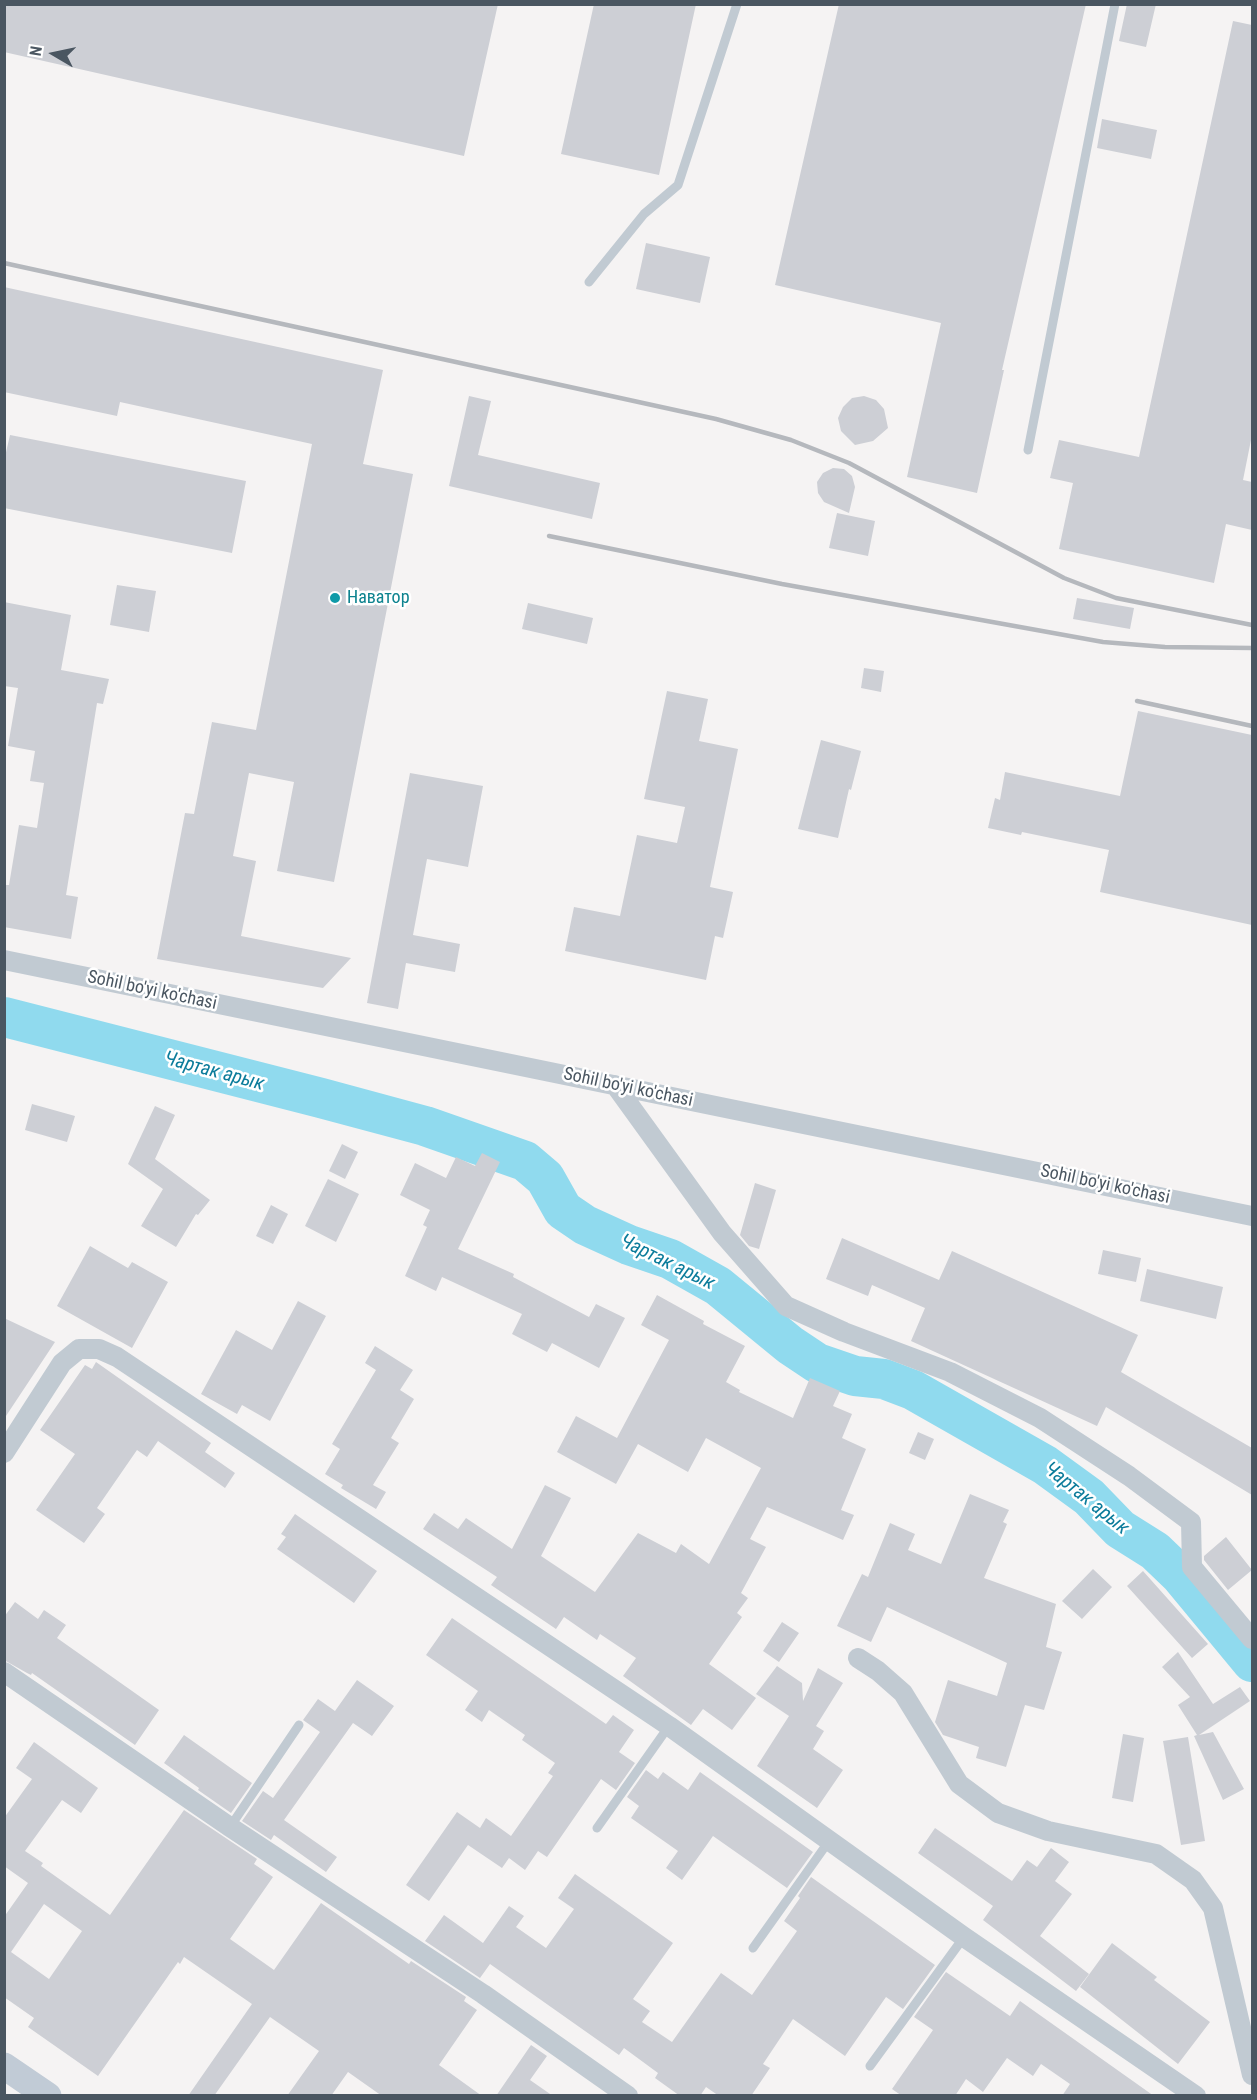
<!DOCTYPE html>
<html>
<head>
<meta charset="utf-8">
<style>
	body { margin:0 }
	#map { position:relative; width:1257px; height:2100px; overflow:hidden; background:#f5f3f3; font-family:"Roboto Condensed",sans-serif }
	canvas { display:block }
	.frame { position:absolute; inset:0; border:6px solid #4a5661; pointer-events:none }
	.north { position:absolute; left:24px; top:24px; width:60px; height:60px; -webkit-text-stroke:4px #fff; paint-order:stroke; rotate:279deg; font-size:16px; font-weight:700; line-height:24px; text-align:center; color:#4a5661 }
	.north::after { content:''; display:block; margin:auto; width:21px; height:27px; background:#4a5661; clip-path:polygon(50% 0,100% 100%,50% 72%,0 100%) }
</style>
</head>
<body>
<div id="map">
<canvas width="1257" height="2100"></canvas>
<div class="frame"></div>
<div class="north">N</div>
</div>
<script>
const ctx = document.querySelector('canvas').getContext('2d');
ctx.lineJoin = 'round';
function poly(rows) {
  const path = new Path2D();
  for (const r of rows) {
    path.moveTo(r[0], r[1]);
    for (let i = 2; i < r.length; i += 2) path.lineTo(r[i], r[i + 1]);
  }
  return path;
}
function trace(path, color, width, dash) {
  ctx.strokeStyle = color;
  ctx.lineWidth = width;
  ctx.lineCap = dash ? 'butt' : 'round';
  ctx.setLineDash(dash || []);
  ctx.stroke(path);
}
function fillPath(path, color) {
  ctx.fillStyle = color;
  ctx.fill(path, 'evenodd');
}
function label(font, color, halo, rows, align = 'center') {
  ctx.font = font + ' "Roboto Condensed",sans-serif';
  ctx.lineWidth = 5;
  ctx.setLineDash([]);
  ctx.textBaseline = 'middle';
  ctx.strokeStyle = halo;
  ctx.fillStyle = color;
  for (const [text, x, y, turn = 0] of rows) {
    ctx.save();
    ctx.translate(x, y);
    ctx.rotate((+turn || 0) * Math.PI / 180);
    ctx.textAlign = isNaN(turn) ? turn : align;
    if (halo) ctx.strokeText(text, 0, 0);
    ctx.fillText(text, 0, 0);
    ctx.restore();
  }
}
const river = poly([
	[4,1017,321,1098,425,1126,525,1161,545,1178,563,1210,585,1225,629,1245,670,1259,718,1286,790,1345,817,1363,855,1376,884,1379,913,1390,1045,1465,1089,1497,1120,1529,1155,1551,1180,1575,1252,1662]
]);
const building = poly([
	[4,4,498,4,464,156,4,52],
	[594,4,696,4,659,175,561,154],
	[839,4,1086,4,1002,370,1004,370,977,493,907,477,941,323,775,285],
	[1127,4,1156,4,1146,47,1119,41],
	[1233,21,1252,25,1252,435,1243,480,1252,482,1252,530,1226,524,1214,583,1059,549,1073,483,1050,478,1059,440,1139,457],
	[1102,119,1157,130,1151,159,1097,148],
	[646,243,710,257,700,303,636,289],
	[4,287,383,370,363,464,413,474,334,882,277,871,294,782,249,773,233,856,256,861,241,936,351,958,323,988,157,959,185,813,194,814,212,722,256,730,312,444,120,402,117,416,4,392],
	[469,396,491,401,478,455,600,483,592,519,449,486],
	[864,396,876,400,884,409,888,428,873,441,855,445,841,431,838,418,843,407,852,398],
	[10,435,246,481,232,553,4,508,4,461],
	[833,468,844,469,852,476,855,487,849,513,824,502,818,493,817,482,823,473],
	[837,513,875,521,868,556,829,548],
	[117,585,156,591,149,632,110,625],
	[1077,598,1134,608,1130,629,1073,619],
	[4,602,71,615,61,670,109,679,103,704,97,703,66,895,78,897,71,939,4,927,4,885,9,885,19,825,37,828,44,783,30,781,35,751,8,746,18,688,4,686],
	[528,603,593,618,587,644,522,629],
	[864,668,884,671,881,692,861,688],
	[667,691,708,699,699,741,738,749,710,887,733,892,723,938,715,936,706,980,565,951,574,907,620,916,637,835,677,843,685,807,644,799],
	[1138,711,1252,735,1252,925,1100,892,1109,850,1022,832,1021,835,988,828,995,798,1000,800,1005,772,1120,796],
	[821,740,861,751,851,790,849,789,838,838,798,829],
	[410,773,483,786,468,867,427,859,413,935,460,944,455,972,406,963,398,1009,367,1003],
	[32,1104,75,1116,67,1142,25,1130],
	[155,1106,175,1115,155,1159,210,1200,198,1215,196,1214,176,1247,141,1226,163,1189,128,1164],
	[342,1144,358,1152,345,1179,329,1171],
	[482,1153,500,1162,458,1249,514,1274,513,1277,589,1317,596,1304,625,1318,599,1368,552,1343,547,1352,512,1334,522,1314,442,1277,436,1291,405,1276,427,1227,423,1225,430,1210,400,1195,415,1163,446,1178,456,1157,475,1166],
	[328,1179,359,1194,336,1242,305,1226],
	[755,1183,776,1190,759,1249,749,1246,740,1235],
	[271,1205,288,1214,273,1244,256,1236],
	[842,1238,939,1280,952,1251,1138,1335,1121,1372,1252,1448,1252,1495,1106,1407,1097,1426,911,1341,925,1308,872,1285,868,1296,826,1279],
	[90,1246,128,1268,132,1262,168,1282,132,1348,57,1306],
	[1103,1250,1141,1258,1136,1282,1098,1274],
	[1147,1269,1223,1287,1216,1319,1140,1301],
	[657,1295,704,1321,703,1324,745,1346,726,1382,740,1390,739,1392,793,1418,810,1378,840,1391,833,1406,852,1414,842,1438,866,1449,841,1510,854,1515,843,1540,767,1507,750,1539,766,1547,741,1593,748,1598,737,1613,742,1617,709,1664,756,1698,732,1730,703,1709,691,1725,623,1676,636,1658,600,1634,597,1640,564,1617,556,1629,491,1585,497,1577,423,1529,434,1513,458,1529,466,1518,512,1549,545,1485,571,1498,541,1556,595,1592,638,1533,676,1553,681,1544,709,1564,761,1468,706,1438,688,1472,638,1444,616,1484,557,1452,576,1416,617,1438,669,1340,641,1325],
	[298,1301,326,1316,270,1421,242,1405,237,1414,201,1394,236,1330,272,1350],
	[4,1318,55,1342,4,1419],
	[375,1346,413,1370,400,1390,414,1399,391,1438,399,1443,373,1485,386,1492,376,1509,341,1488,343,1485,325,1474,340,1449,332,1444,376,1370,365,1363],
	[96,1362,211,1443,205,1452,235,1473,225,1488,158,1441,147,1457,137,1450,97,1508,105,1514,84,1543,36,1510,75,1454,40,1430,85,1365,92,1369],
	[918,1432,934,1439,925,1460,909,1453],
	[970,1494,1009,1510,1003,1522,1007,1524,984,1578,1056,1604,1046,1647,1062,1652,1044,1710,1025,1705,1006,1767,976,1758,979,1747,943,1735,935,1722,948,1680,997,1696,1007,1663,887,1607,871,1642,837,1626,862,1574,868,1577,890,1523,915,1534,908,1550,941,1564],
	[295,1514,377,1571,354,1603,277,1549,286,1537,281,1534],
	[1226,1537,1252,1570,1228,1590,1204,1560,1204,1556],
	[1093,1569,1112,1587,1082,1619,1062,1601],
	[1143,1571,1208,1644,1192,1658,1127,1586],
	[15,1602,38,1619,44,1610,66,1625,57,1638,159,1710,135,1745,32,1673,31,1675,27,1673,4,1660,4,1617],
	[452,1618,606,1724,613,1715,634,1730,619,1752,635,1763,616,1790,601,1779,547,1857,538,1851,525,1870,509,1858,502,1868,468,1845,429,1901,406,1885,457,1812,480,1828,486,1818,511,1836,553,1776,548,1773,555,1763,522,1740,525,1735,489,1710,482,1722,465,1710,478,1691,426,1655],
	[782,1622,799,1633,779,1662,763,1651],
	[1178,1652,1213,1704,1240,1687,1250,1701,1199,1735,1213,1732,1244,1789,1223,1800,1194,1736,1197,1735,1178,1705,1190,1697,1162,1667],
	[777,1666,802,1683,803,1701,818,1668,843,1683,816,1726,824,1731,813,1749,843,1770,817,1808,757,1766,789,1716,756,1694],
	[357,1680,394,1706,372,1736,353,1723,284,1820,337,1857,326,1872,274,1835,271,1840,242,1821,263,1791,273,1798,320,1732,303,1720,318,1699,335,1711],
	[1123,1734,1144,1738,1133,1802,1112,1798],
	[184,1735,252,1783,231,1813,198,1790,199,1788,164,1763],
	[1188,1737,1205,1841,1181,1845,1163,1741],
	[34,1742,98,1788,81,1813,62,1800,25,1851,43,1863,41,1866,110,1915,184,1810,257,1859,254,1864,273,1877,230,1939,274,1970,321,1903,409,1964,411,1961,466,1997,464,2001,477,2010,439,2065,482,2096,382,2096,348,2072,331,2096,287,2096,319,2051,270,2017,214,2096,188,2096,252,2004,184,1957,180,1964,178,1962,98,2076,28,2027,34,2018,4,1997,4,1917,28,1883,4,1866,4,1818,32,1779,16,1768],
	[44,1904,82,1931,49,1979,11,1952],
	[646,1770,658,1779,663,1772,688,1790,700,1772,813,1852,787,1888,713,1836,682,1880,666,1868,678,1851,631,1818,639,1806,627,1797],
	[935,1828,1012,1881,1027,1860,1037,1867,1051,1848,1069,1862,1055,1881,1072,1894,1040,1936,1089,1974,1076,1991,983,1920,993,1906,918,1853],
	[575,1874,673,1943,633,1999,650,2011,642,2022,672,2042,721,1973,752,1995,797,1931,784,1921,800,1898,798,1896,811,1877,935,1965,903,2009,886,1997,845,2056,793,2019,763,2064,770,2068,751,2096,719,2096,706,2087,700,2096,680,2096,655,2078,658,2073,624,2048,619,2055,490,1964,480,1978,425,1941,444,1915,483,1943,509,1906,524,1916,516,1927,546,1948,574,1909,558,1898],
	[1112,1943,1157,1977,1154,1980,1210,2022,1178,2064,1080,1987],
	[946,1972,1010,2016,1020,2001,1154,2096,1062,2096,1070,2084,1041,2064,1033,2076,1007,2058,983,2092,966,2079,955,2096,902,2096,892,2089,933,2030,914,2017],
	[531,2045,547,2056,530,2080,553,2096,496,2096]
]);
const lane = poly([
	[589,282,644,214,678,185,737,4],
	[1028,450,1115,4],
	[230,1827,299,1725],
	[597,1828,669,1726],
	[753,1948,829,1841],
	[870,2066,964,1937]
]);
const street = poly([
	[4,960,1252,1216],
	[615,1085,722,1233,786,1306,844,1332,950,1372,1040,1418,1129,1476,1191,1522,1192,1567,1252,1639],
	[4,1453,62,1363,79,1349,99,1349,117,1357,669,1726,964,1937,1196,2096],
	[858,1658,878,1671,903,1693,959,1784,998,1813,1048,1831,1156,1854,1193,1880,1213,1908,1252,2075],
	[4,1672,230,1827,483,1994,628,2096]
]);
const secondary = poly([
	[4,2066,48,2096]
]);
const rail = poly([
	[4,263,716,419,791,440,849,463,1064,578,1116,598,1252,625],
	[549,536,782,584,1103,642,1165,647,1252,648],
	[1137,701,1252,726]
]);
const markers = [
	[335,598,6,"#0f9aa8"]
];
const cultureNames = [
	["Наватор",347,598]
];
const streetNames = [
	["Sohil bo'yi ko'chasi",152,991,12],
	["Sohil bo'yi ko'chasi",628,1088,12],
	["Sohil bo'yi ko'chasi",1105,1185,12]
];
const waterNames = [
	["Чартак арык",214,1072,15],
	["Чартак арык",667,1263,26],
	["Чартак арык",1086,1499,39]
];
trace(river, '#90daee', 40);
fillPath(building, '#cdcfd5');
trace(lane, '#c1cad2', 9);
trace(street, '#c1cad2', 20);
trace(secondary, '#c1cbd6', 27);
trace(rail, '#b5b8bd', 4.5);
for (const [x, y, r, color] of markers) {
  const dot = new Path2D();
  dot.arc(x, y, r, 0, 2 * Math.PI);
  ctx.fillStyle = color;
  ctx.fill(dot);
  trace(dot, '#fff', 2);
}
label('18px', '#0d838f', '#fff', cultureNames, 'left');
label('18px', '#4a5661', '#fff', streetNames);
label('italic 20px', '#0c7c9b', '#fff', waterNames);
</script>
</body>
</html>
